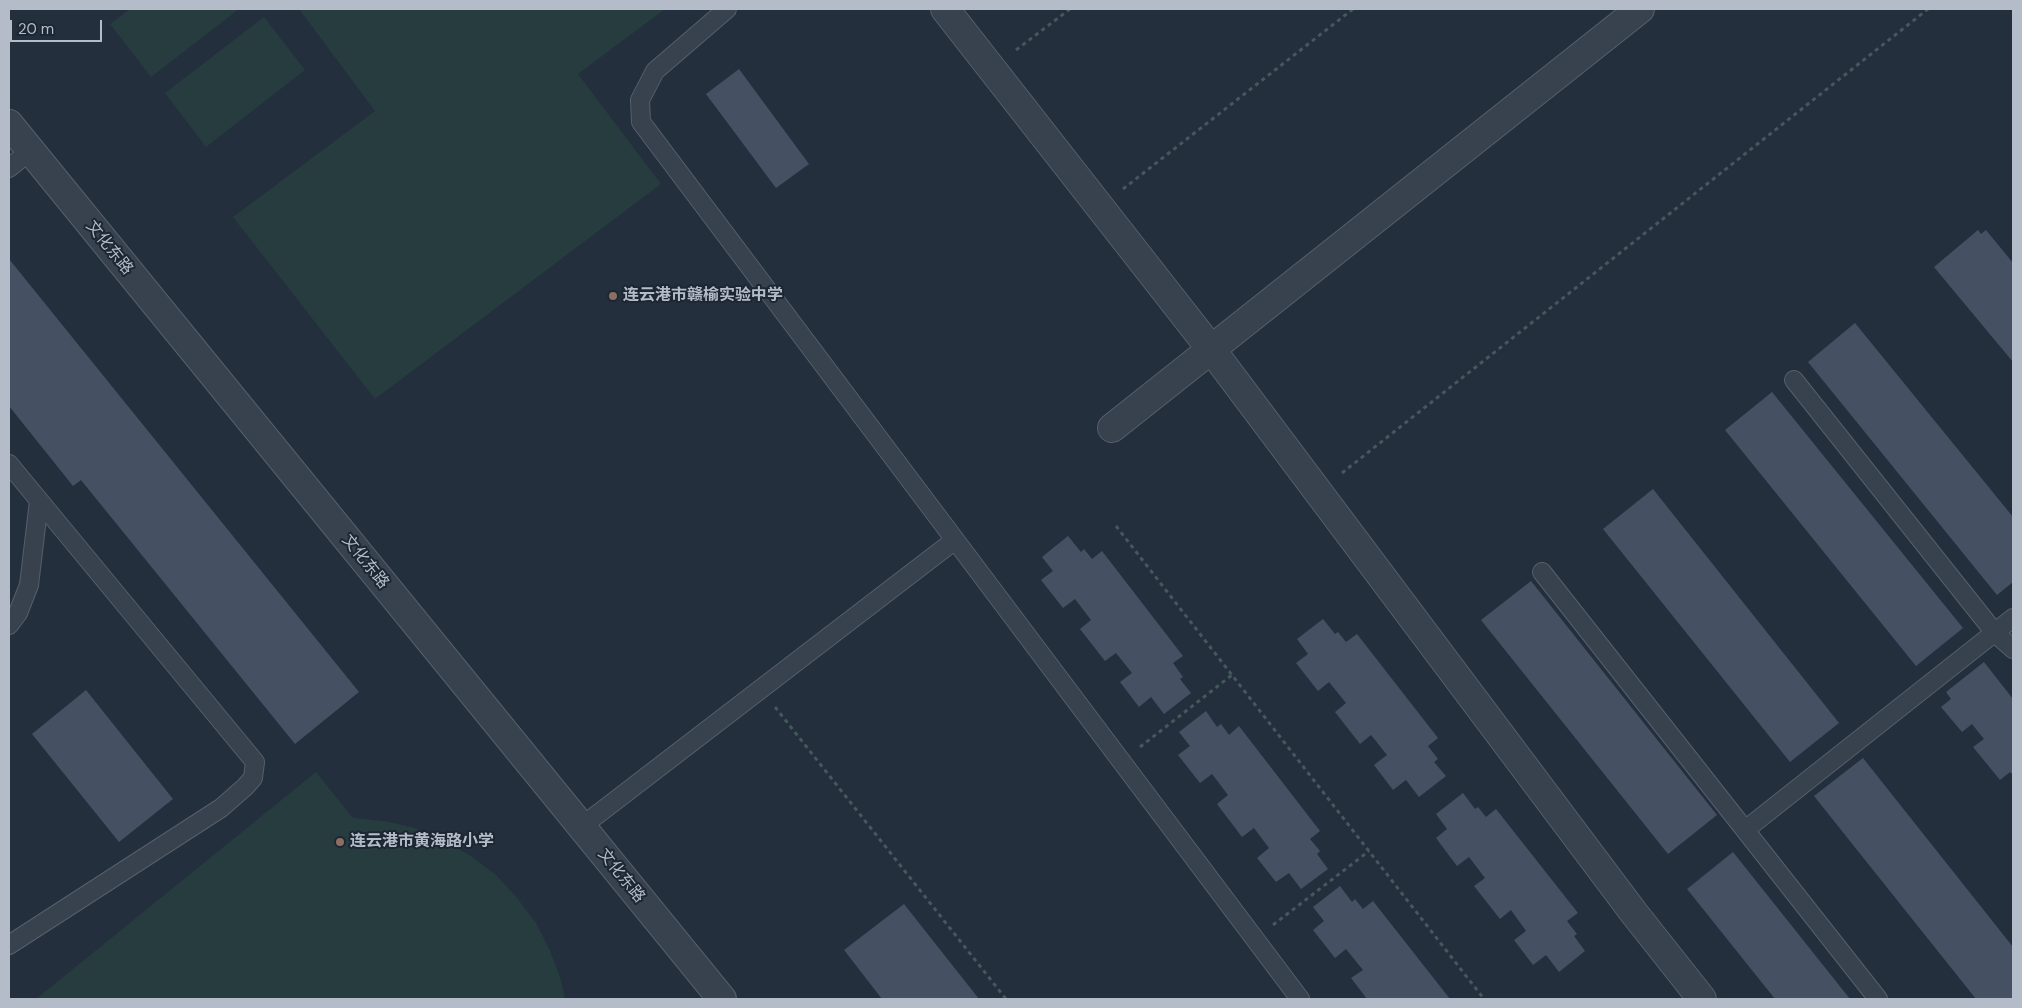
<!DOCTYPE html>
<html>
<head>
<meta charset="utf-8">
<style>
	body { margin:0 }
	#map { position:relative; width:2022px; height:1008px; overflow:hidden; background:#242f3e; font-family:"DM Sans",sans-serif }
	canvas { display:block }
	.frame { position:absolute; inset:0; border:10px solid #b4bcc9; pointer-events:none }
	.scale { position:absolute; left:10px; top:20px; width:92px; height:22px; box-sizing:border-box; border:2px solid #b4bcc9; border-top:0; padding-left:6px; font-size:15px; line-height:18px; white-space:nowrap; color:#b4bcc9; -webkit-text-stroke:4px #1d2633; paint-order:stroke }
</style>
</head>
<body>
<div id="map">
<canvas width="2022" height="1008"></canvas>
<div class="frame"></div>
<div class="scale">20 m</div>
</div>
<script>
const ctx = document.querySelector('canvas').getContext('2d');
ctx.lineJoin = 'round';
function fillPath(path, color) {
  ctx.fillStyle = color;
  ctx.fill(path, 'evenodd');
}
function poly(rows) {
  const path = new Path2D();
  for (const r of rows) {
    path.moveTo(r[0], r[1]);
    for (let i = 2; i < r.length; i += 2) path.lineTo(r[i], r[i + 1]);
  }
  return path;
}
function trace(path, color, width, dash) {
  ctx.strokeStyle = color;
  ctx.lineWidth = width;
  ctx.lineCap = dash ? 'butt' : 'round';
  ctx.setLineDash(dash || []);
  ctx.stroke(path);
}
function label(font, color, halo, rows, align = 'center') {
  ctx.font = font + ' "DM Sans","Noto Sans SC",sans-serif';
  ctx.lineWidth = 4;
  ctx.setLineDash([]);
  ctx.textBaseline = 'middle';
  ctx.strokeStyle = halo;
  ctx.fillStyle = color;
  for (const [text, x, y, turn = 0] of rows) {
    ctx.save();
    ctx.translate(x, y);
    ctx.rotate((+turn || 0) * Math.PI / 180);
    ctx.textAlign = isNaN(turn) ? turn : align;
    if (halo) ctx.strokeText(text, 0, 0);
    ctx.fillText(text, 0, 0);
    ctx.restore();
  }
}
const green = poly([
	[130,9,239,9,151,77,110,24],
	[299,9,665,9,578,74,661,184,375,399,233,217,375,111],
	[264,17,305,70,206,147,165,93],
	[316,772,353,818,384,821,415,828,443,840,471,856,496,875,517,898,536,923,550,951,561,980,565,999,36,999]
]);
const building = poly([
	[739,69,809,164,776,188,706,94],
	[1978,230,1981,234,1986,230,2013,263,2013,362,1934,267],
	[9,259,359,692,295,744,81,480,73,486,9,406],
	[1855,323,2013,517,2013,582,1997,595,1808,362],
	[1772,392,1963,628,1916,666,1725,430],
	[1653,489,1839,723,1790,762,1603,529],
	[1068,536,1081,552,1084,549,1092,559,1102,551,1183,656,1173,663,1183,677,1180,679,1191,693,1164,714,1151,697,1139,707,1120,682,1132,673,1116,653,1105,661,1080,629,1091,620,1075,599,1063,608,1041,580,1053,571,1042,557],
	[1531,581,1717,815,1668,854,1481,620],
	[1323,619,1335,634,1338,632,1346,642,1357,634,1438,738,1428,746,1438,759,1434,762,1446,776,1419,797,1406,780,1393,790,1374,765,1387,755,1371,735,1360,744,1335,712,1346,703,1329,682,1318,691,1296,663,1308,654,1297,639],
	[1984,662,2013,699,2013,775,2010,772,2000,780,1973,747,1984,739,1972,724,1962,732,1941,707,1951,699,1946,692],
	[86,690,173,799,119,842,32,734],
	[1206,711,1217,727,1221,724,1229,735,1239,726,1320,831,1310,839,1320,851,1317,854,1328,869,1301,889,1289,873,1276,882,1257,858,1269,848,1254,828,1242,837,1217,804,1228,795,1212,774,1200,783,1178,755,1190,746,1179,732],
	[1863,758,2013,947,2013,999,1976,999,1814,796],
	[1463,793,1475,809,1478,807,1486,817,1496,809,1578,913,1567,921,1577,934,1574,936,1585,951,1559,972,1546,955,1533,965,1514,940,1526,931,1511,910,1500,919,1474,886,1485,878,1469,857,1457,866,1436,838,1447,829,1436,814],
	[1733,852,1850,999,1775,999,1687,889],
	[1340,886,1352,902,1355,899,1363,909,1373,901,1450,999,1367,999,1351,978,1363,970,1346,949,1335,958,1313,930,1324,921,1313,907],
	[904,904,979,999,882,999,844,950]
]);
const path = poly([
	[1016,50,1070,9],
	[1123,189,1353,9],
	[1342,473,1928,9],
	[1116,526,1484,999],
	[775,707,1006,999],
	[1140,747,1232,675],
	[1273,925,1369,851]
]);
const service = poly([
	[727,9,655,71,640,100,641,122,1300,999],
	[9,168,30,151],
	[1794,380,1995,633,2013,649],
	[9,464,255,762,253,778,245,787,221,808,9,945],
	[1542,572,1878,999],
	[9,625,18,613,29,585,39,501],
	[581,827,955,540],
	[1745,830,2013,618]
]);
const minor = poly([
	[945,9,1211,349,1634,913,1702,999],
	[1112,428,1640,9]
]);
const tertiary = poly([
	[9,124,722,999]
]);
const markers = [
	[613,296,5,"#8d6e63"],
	[340,842,5,"#8d6e63"]
];
const streetNames = [
	["文化东路",109,248,51],
	["文化东路",365,562,51],
	["文化东路",621,876,51]
];
const poiNames = [
	["连云港市赣榆实验中学",623,296],
	["连云港市黄海路小学",350,842]
];
fillPath(green, '#263c3f');
fillPath(building, '#455162');
trace(service, '#565f6c', 20);
trace(minor, '#565f6c', 30);
trace(tertiary, '#565f6c', 30);
trace(path, '#44595c', 3, [4, 4]);
trace(service, '#38414e', 18);
trace(minor, '#38414e', 28);
trace(tertiary, '#38414e', 28);
for (const [x, y, r, color] of markers) {
  const dot = new Path2D();
  dot.arc(x, y, r, 0, 2 * Math.PI);
  ctx.fillStyle = color;
  ctx.fill(dot);
  trace(dot, '#1d2633', 2);
}
label('16px', '#b4bcc9', '#1d2633', streetNames);
label('bold 16px', '#b4bcc9', '#1d2633', poiNames, 'left');
</script>
</body>
</html>
